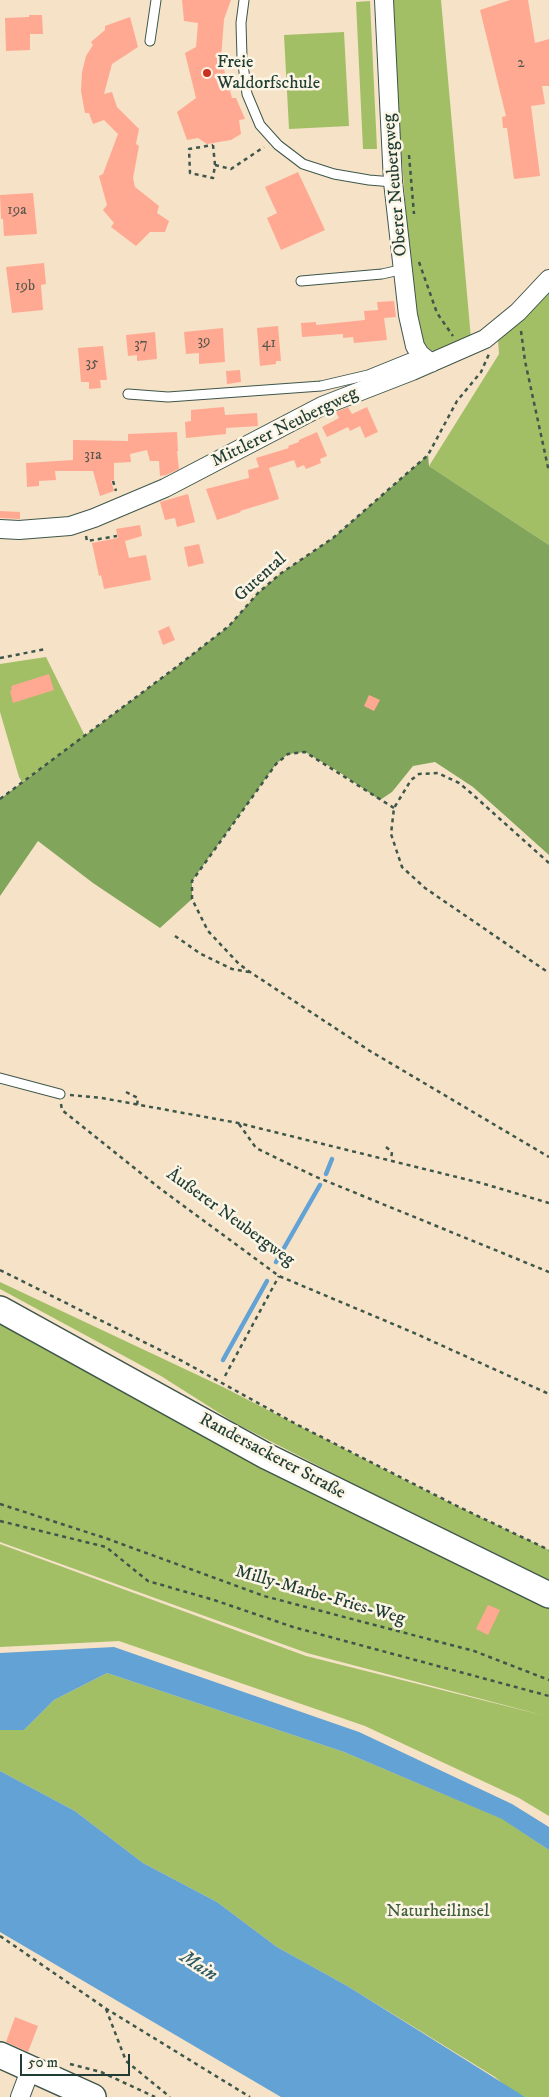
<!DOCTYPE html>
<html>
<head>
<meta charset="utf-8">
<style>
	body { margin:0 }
	#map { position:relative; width:549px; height:2097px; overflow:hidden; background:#f5e2c7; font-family:"IM FELL DW Pica",serif }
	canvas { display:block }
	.scale { position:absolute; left:20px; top:2054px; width:110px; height:22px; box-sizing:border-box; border:2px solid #1f3d34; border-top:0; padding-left:6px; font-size:15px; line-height:18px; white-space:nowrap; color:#1f3d34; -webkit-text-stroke:4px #fcf5e5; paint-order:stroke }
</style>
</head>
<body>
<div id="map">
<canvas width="549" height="2097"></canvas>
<div class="scale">50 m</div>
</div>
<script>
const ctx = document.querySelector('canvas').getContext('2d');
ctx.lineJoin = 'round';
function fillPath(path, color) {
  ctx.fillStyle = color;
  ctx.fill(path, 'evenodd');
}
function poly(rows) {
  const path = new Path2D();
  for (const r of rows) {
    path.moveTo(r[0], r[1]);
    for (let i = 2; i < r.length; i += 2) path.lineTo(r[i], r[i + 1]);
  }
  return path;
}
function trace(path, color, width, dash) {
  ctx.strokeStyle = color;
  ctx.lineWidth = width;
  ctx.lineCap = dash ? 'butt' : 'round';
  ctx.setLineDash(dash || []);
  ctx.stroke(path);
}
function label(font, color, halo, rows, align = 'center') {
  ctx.font = font + ' "IM FELL DW Pica",serif';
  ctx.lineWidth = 5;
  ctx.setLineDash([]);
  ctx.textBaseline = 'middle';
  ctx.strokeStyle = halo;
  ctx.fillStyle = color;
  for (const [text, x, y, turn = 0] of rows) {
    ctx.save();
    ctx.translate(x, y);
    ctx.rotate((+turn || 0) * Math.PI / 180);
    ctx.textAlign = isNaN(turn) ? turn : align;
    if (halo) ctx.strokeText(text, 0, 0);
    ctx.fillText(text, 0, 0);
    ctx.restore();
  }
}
const green = poly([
	[393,0,441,0,471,339,438,353,431,350,421,341,412,290,396,84],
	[370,1,377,149,363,149,356,2],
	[344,32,349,126,289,129,284,35],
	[549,291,549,545,429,466,499,354,498,340,522,319],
	[46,657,85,736,22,782,19,777,0,712,0,664],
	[0,1282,223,1387,444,1500,549,1550,549,1580,344,1479,235,1423,161,1376,0,1289],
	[0,1321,262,1467,549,1608,549,1816,519,1798,365,1726,119,1641,0,1647,0,1544,306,1656,546,1716,307,1653,0,1542],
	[107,1673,344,1752,503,1819,549,1850,549,2097,525,2097,508,2088,495,2077,349,1987,277,1947,217,1902,143,1863,75,1811,0,1771,0,1730,24,1730,54,1700]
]);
const forest = poly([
	[428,455,429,466,549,545,549,855,473,787,435,762,413,766,392,792,380,800,339,772,305,752,288,754,276,764,192,881,192,899,160,928,93,883,38,841,0,896,0,799,175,668,229,626,258,593,280,574,333,538]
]);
const water = poly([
	[114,1647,359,1732,512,1804,549,1827,549,1850,502,1819,344,1752,107,1673,54,1700,24,1730,0,1730,0,1653],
	[0,1771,75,1811,143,1863,217,1902,277,1947,349,1987,525,2097,281,2097,0,1932]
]);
const stream = poly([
	[326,1174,332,1159],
	[276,1262,320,1185],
	[223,1360,267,1281]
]);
const building = poly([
	[182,0,231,0,224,19,221,59,232,98,236,98,245,119,239,120,241,134,231,140,207,144,198,138,187,140,177,112,196,98,185,53,196,47,198,23,184,21],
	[510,0,528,0,535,43,549,39,549,86,542,86,545,104,531,106,540,176,514,179,507,128,503,128,502,117,506,116,480,10],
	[29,15,42,15,43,34,30,34,30,50,6,51,5,18,29,17],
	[130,17,138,47,112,64,104,94,112,92,117,107,139,129,136,144,139,146,133,178,135,187,159,206,157,213,169,221,165,232,150,232,136,246,111,227,114,223,103,210,107,205,99,176,103,174,118,134,104,120,93,124,89,113,85,113,81,91,82,72,86,56,93,45,91,42,105,30,105,26],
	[298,172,325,230,281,250,267,218,277,213,265,187],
	[33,193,37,234,4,236,3,219,1,219,0,195],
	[44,263,46,284,41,285,43,310,12,313,6,267],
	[394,301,396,317,384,318,387,340,354,343,353,337,343,338,343,334,302,337,301,323,316,322,316,325,365,320,364,311,378,310,377,302],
	[278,326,281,361,276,361,276,364,260,366,257,328],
	[223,328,225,362,199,364,199,353,186,354,184,332],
	[155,332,157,359,137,361,137,355,128,356,126,335],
	[103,346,107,380,100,380,101,388,89,389,89,382,81,382,78,348],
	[240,370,241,382,227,384,226,371],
	[224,407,225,415,257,413,258,426,226,428,226,434,186,438,185,422,191,421,191,410],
	[348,407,352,414,367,407,378,432,365,438,360,426,350,431,348,427,327,437,322,427,339,418,336,412],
	[177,432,178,451,177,451,179,469,166,475,160,476,159,461,150,461,147,450,130,454,131,462,114,463,114,480,111,481,114,491,100,496,93,471,55,471,56,480,39,481,39,486,27,487,26,463,73,460,73,440,128,441,128,434],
	[317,432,327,456,320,459,321,463,306,469,304,465,297,468,294,460,269,468,279,499,240,511,241,512,217,520,206,489,249,478,248,470,259,467,256,458,289,448,288,446,299,442,299,440],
	[188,494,195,522,177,527,175,518,165,520,160,502],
	[0,511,20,512,20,519,0,518],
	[140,525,142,536,125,541,129,558,146,555,151,580,104,589,101,575,99,576,92,543,118,538,116,529],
	[199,544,204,563,188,567,184,547],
	[169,626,175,640,163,645,158,631],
	[49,674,54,690,13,703,10,691,12,690,11,686],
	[369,695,380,700,374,711,364,706],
	[488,1605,500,1610,488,1635,476,1629],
	[15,2017,38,2026,28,2052,6,2042]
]);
const path = poly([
	[213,145,215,165,213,178,190,173,189,149,213,145],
	[409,155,414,214],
	[215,165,231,169,264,147],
	[419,262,437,313,453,336],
	[521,331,525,361,549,472],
	[113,481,116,491],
	[86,536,87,541,117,536],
	[0,658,46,649],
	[0,799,175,668,229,626,258,593,280,574,333,538,428,455,457,401,481,372,489,354],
	[394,808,305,752,288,754,276,764,192,881,192,899,208,931,239,964,250,972,370,1051,549,1157],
	[549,863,471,793,459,783,438,773,419,774,411,780,394,808,391,834,402,867,425,888,549,973],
	[175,936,201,954,232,969,249,972],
	[126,1092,138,1098,137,1105],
	[70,1095,102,1098,238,1123,481,1183,549,1203],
	[61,1104,62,1110,162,1190,279,1276,412,1332,549,1394],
	[239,1124,256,1148,314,1176,549,1272],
	[386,1147,392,1152,391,1160],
	[0,1270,184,1362,296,1424,457,1506,549,1550],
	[225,1376,279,1276],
	[0,1504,108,1539,264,1596,474,1651,549,1680],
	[0,1521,106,1547,148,1581,214,1600,293,1627,549,1696],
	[0,1936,105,2008,250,2097],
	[106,2009,126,2061,170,2097],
	[70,2064,101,2072,155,2097]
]);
const service = poly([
	[244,0,241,23,242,57,247,94,260,125,278,145,303,164,334,174,369,180,393,182],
	[150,41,156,0],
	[301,281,382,274,404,269],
	[128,394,168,397,321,386,368,375,420,354],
	[0,1078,60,1094]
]);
const minor = poly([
	[384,0,393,182,408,315,415,346,420,354,431,363],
	[0,529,19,530,70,526,94,518,165,488,322,406,412,371,485,339,518,312,549,279],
	[20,2097,31,2068]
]);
const secondary = poly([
	[0,1309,266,1456,549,1595],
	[0,2055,93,2097]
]);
const markers = [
	[207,73,5,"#c8321e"]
];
const numberNames = [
	["2",521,64],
	["19a",17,211],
	["19b",25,287],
	["39",204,342],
	["41",269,344],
	["37",141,345],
	["35",92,364],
	["31a",93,456]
];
const poiNames = [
	["Freie",217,63],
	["Waldorfschule",217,84]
];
const streetNames = [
	["Oberer Neubergweg",396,185,-95],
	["Mittlerer Neubergweg",285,428,-26],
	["Gutental",261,578,-42],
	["Äußerer Neubergweg",230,1218,36],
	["Randersackerer Straße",272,1457,28],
	["Milly-Marbe-Fries-Weg",320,1596,16]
];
const parkNames = [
	["Naturheilinsel",438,1912]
];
const waterNames = [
	["Main",198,1967,33]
];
fillPath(green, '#a2bf66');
fillPath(forest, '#81a65b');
fillPath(water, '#62a2d4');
trace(stream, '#62a2d4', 4.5);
fillPath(building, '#ffa892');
trace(service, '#3f564a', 11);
trace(minor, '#3f564a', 20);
trace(secondary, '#3f564a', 28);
trace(path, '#3f564a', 2.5, [4, 4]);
trace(service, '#fff', 9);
trace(minor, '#fff', 18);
trace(secondary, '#fff', 25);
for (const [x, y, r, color] of markers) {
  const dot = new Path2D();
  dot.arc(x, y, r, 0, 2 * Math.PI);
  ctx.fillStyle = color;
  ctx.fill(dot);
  trace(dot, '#fcf5e5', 2);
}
label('15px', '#57584c', null, numberNames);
label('18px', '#1f3d34', '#fcf5e5', poiNames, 'left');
label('18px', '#1f3d34', '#fcf5e5', streetNames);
label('18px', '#405e40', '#fcf5e5', parkNames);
label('italic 19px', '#335b64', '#fcf5e5', waterNames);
</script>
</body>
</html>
